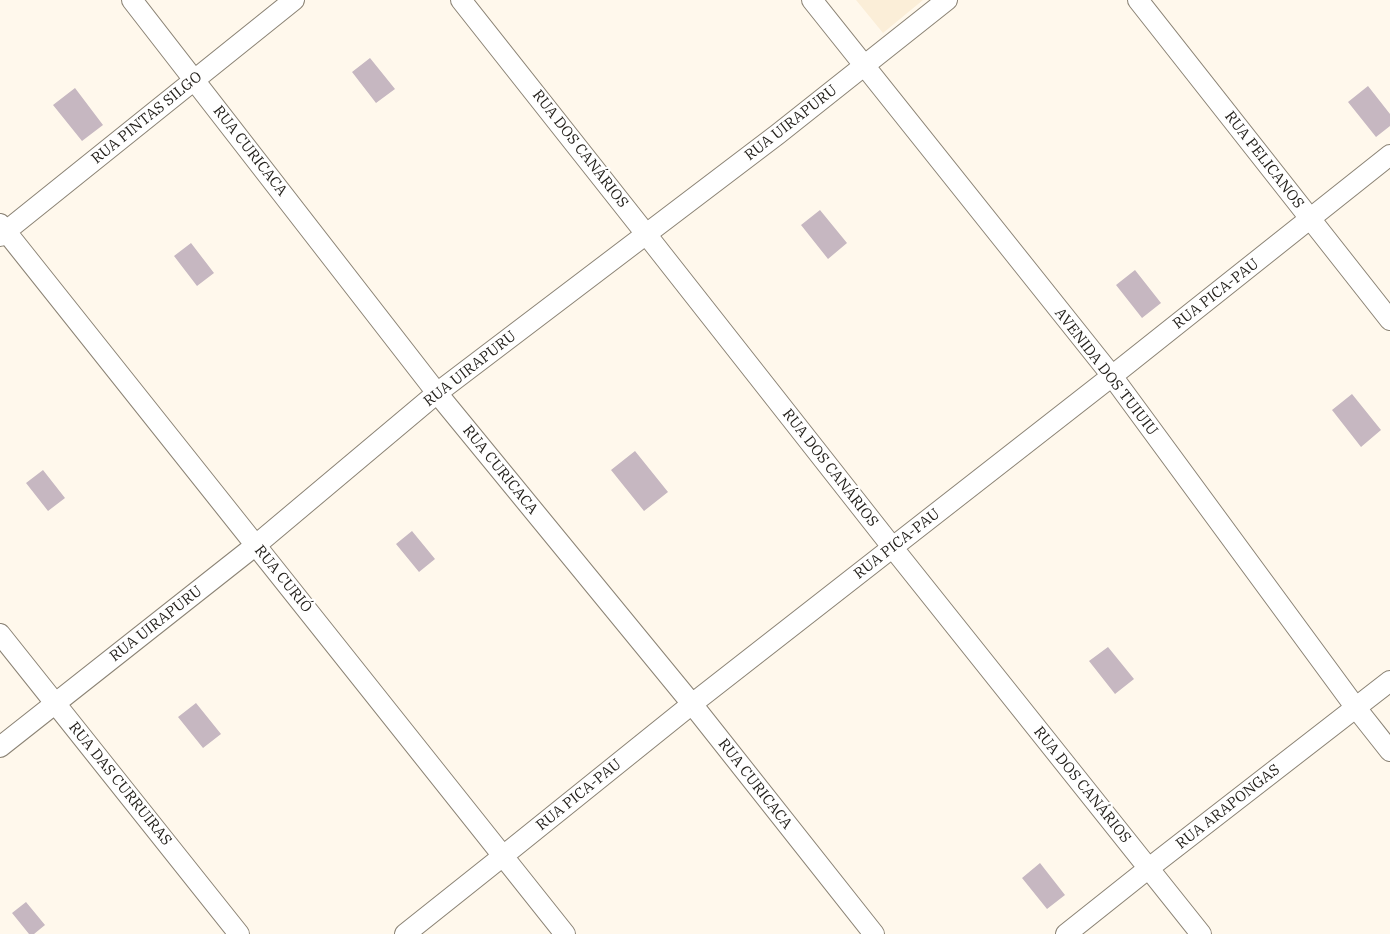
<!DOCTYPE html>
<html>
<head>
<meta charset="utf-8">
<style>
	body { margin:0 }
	canvas { display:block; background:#fff8ec }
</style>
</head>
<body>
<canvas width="1390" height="934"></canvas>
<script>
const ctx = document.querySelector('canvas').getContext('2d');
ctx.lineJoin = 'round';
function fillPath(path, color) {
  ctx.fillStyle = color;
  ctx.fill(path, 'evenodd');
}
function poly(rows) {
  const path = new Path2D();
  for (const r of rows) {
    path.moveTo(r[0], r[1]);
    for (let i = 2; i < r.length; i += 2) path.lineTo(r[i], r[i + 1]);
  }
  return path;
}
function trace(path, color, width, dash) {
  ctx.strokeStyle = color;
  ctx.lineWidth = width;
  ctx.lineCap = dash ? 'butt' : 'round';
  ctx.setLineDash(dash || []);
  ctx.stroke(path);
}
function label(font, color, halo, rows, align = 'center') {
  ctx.font = font + ' "IBM Plex Serif",serif';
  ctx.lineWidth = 4.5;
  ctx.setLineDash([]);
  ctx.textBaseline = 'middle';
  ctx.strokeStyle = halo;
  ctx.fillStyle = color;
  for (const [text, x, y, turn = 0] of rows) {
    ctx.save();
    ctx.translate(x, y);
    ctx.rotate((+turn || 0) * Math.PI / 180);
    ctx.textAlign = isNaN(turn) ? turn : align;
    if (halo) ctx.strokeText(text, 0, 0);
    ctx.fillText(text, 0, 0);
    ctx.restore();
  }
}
const built = poly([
	[856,0,923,0,883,33]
]);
const building = poly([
	[370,58,395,89,376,103,352,72],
	[1368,86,1390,114,1390,126,1376,137,1348,102],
	[75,88,103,125,82,141,53,105],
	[820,210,847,243,828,259,801,225],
	[191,243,214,273,197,286,174,256],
	[1135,270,1161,303,1142,318,1116,285],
	[1352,394,1381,430,1361,447,1332,410],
	[635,451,668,492,644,511,611,470],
	[43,470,65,498,48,511,26,483],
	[412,531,435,559,419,572,396,544],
	[1108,647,1134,679,1115,694,1089,661],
	[196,703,221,734,203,748,178,717],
	[1040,863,1065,895,1047,909,1022,878],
	[26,902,45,925,34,934,29,934,12,913]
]);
const minor = poly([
	[132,0,437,393,692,704,874,934],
	[461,0,646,234,893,548,1201,934],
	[812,0,1112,376,1356,708,1390,751],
	[1138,0,1390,320],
	[0,224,565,934],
	[0,236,294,0],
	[0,634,239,934],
	[0,747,256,545,437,393,778,134,947,0],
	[405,934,503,856,692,704,1112,376,1390,155],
	[1066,934,1149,868,1390,681]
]);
const streetNames = [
	["RUA PINTAS SILGO",147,118,-39],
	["RUA UIRAPURU",791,123,-38],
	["RUA DOS CANÁRIOS",580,149,52],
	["RUA CURICACA",250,151,52],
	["RUA PELICANOS",1264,160,52],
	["RUA PICA-PAU",1216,294,-38],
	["RUA UIRAPURU",470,369,-38],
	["AVENIDA DOS TUIUIU",1106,372,52],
	["RUA DOS CANÁRIOS",830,468,52],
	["RUA CURICACA",500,470,51],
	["RUA PICA-PAU",897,544,-38],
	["RUA CURIÓ",283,579,51],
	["RUA UIRAPURU",156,624,-38],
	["RUA DAS CURRUIRAS",120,784,51],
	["RUA CURICACA",755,784,52],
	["RUA DOS CANÁRIOS",1082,785,51],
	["RUA PICA-PAU",579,795,-39],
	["RUA ARAPONGAS",1228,807,-38]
];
fillPath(built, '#fbeed8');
fillPath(building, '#c6b7c1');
trace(minor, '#8b8375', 22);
trace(minor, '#fff', 20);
label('15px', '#201d18', '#fff', streetNames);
</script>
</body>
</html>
